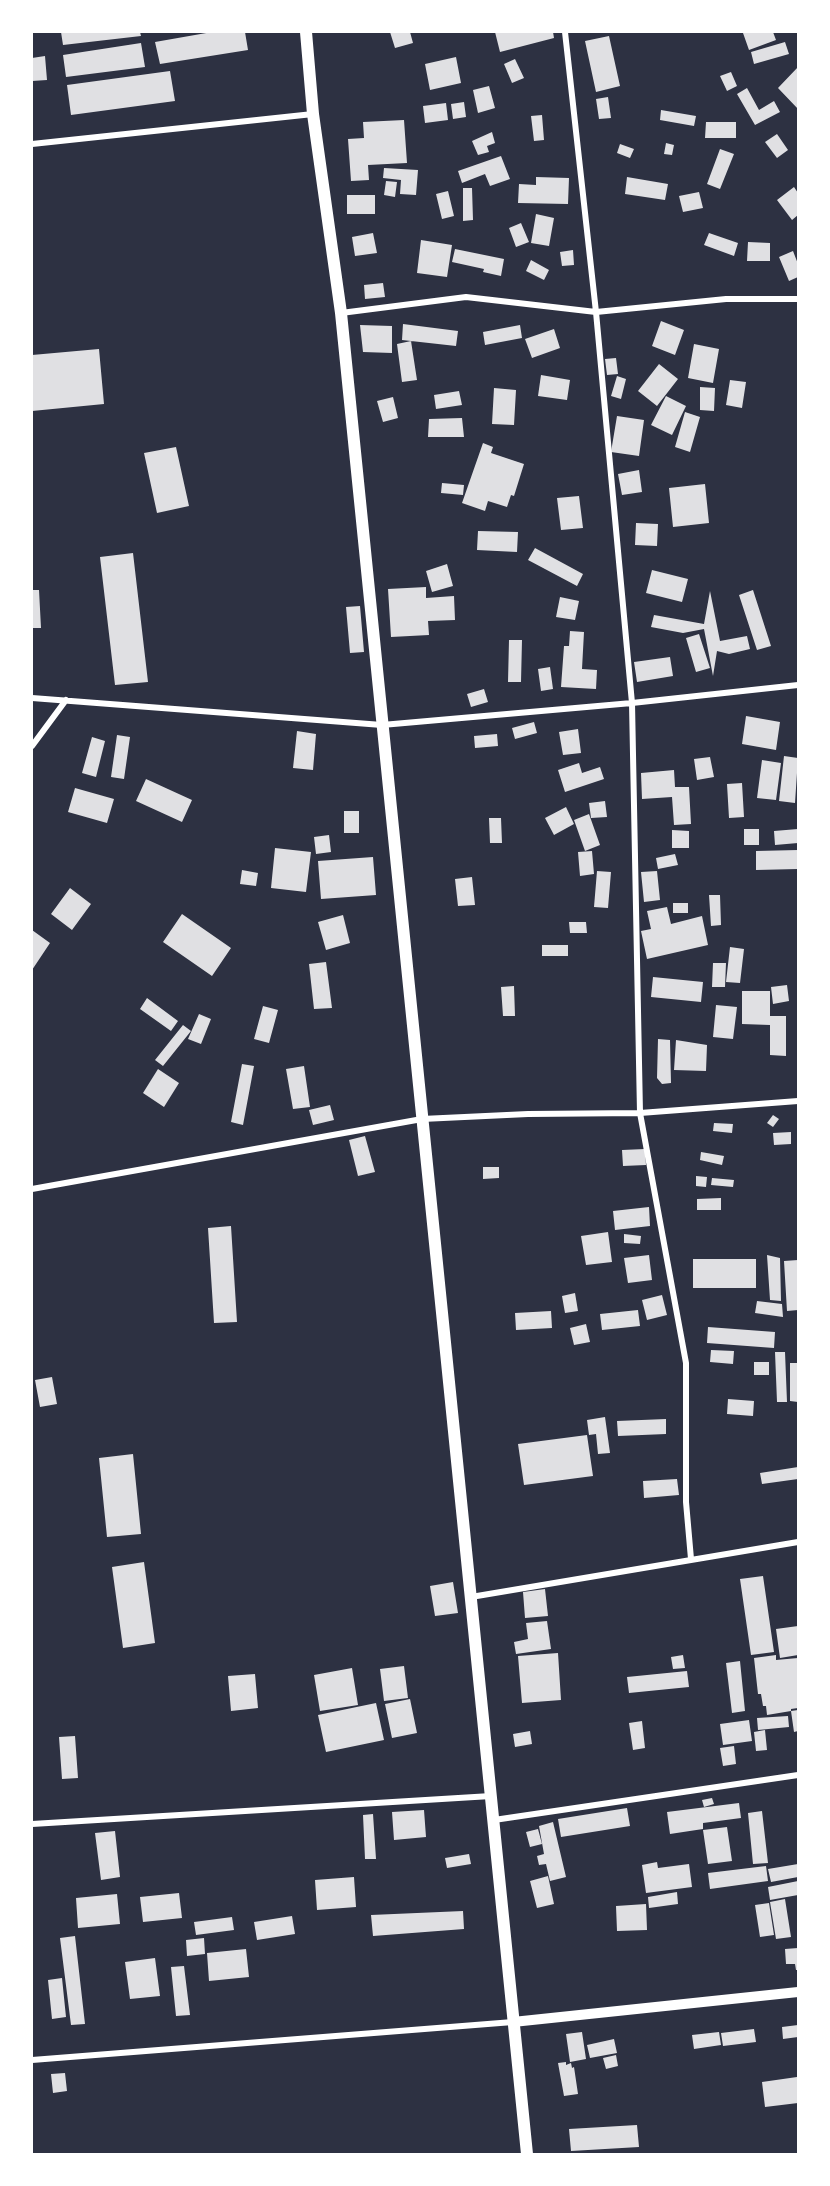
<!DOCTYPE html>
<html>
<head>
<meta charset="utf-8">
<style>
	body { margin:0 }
	#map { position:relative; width:830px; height:2186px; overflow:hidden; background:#2d3142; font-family:Lato,sans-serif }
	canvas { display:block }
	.frame { position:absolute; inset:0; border:33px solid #fff; pointer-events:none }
</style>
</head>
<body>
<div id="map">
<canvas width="830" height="2186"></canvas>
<div class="frame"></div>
</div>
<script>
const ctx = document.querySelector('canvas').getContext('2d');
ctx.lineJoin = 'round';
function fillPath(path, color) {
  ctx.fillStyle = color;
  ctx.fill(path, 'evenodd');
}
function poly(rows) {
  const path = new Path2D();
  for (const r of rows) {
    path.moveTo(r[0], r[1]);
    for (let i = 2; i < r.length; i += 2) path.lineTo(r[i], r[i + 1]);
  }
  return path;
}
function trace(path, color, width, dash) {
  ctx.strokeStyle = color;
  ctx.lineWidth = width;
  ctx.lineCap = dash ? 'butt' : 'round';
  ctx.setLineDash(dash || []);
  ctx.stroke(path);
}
const building = poly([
	[61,32,140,32,141,36,63,45],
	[212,32,245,32,248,50,160,64,155,42],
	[390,32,410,32,413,43,395,48],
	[495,32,553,32,554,38,500,52],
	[748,32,773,32,776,40,749,50,743,33],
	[609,36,620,86,596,92,585,41],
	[785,42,789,54,754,64,751,52],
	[141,43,145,67,66,77,63,55],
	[45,56,47,80,32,81,32,58],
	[456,57,461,83,430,90,425,64],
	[515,59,524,78,512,83,504,64],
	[798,67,798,109,778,88],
	[170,71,175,101,71,115,67,85],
	[731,72,737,86,727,91,720,76],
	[489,86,495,108,478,113,473,90],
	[747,88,759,110,774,101,780,112,755,125,737,94],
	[608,97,611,118,599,119,596,99],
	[464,102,466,117,453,119,451,104],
	[446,103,448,120,425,123,423,106],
	[661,110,696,116,694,126,660,120],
	[542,115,544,140,534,141,531,116],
	[404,120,407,163,368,165,369,180,351,181,348,139,364,138,363,122],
	[706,122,736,122,736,138,705,138],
	[492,132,495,143,487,146,489,152,478,155,472,141],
	[777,134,788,150,777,158,765,142],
	[666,143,674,145,672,155,664,154],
	[620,144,634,149,630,158,617,153],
	[720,149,734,154,720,189,707,184],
	[501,156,510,179,490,186,485,174,462,183,458,171],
	[384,168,418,170,416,195,400,194,401,180,383,178],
	[536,177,569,178,568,204,518,203,519,184,536,185],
	[627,177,668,184,665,200,625,194],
	[386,181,397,182,395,197,384,195],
	[794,187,798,193,798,215,792,220,777,200],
	[463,188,472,188,473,220,463,221],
	[448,191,454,216,442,219,436,194],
	[699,192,703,208,683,212,679,196],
	[347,195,375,195,375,214,347,214],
	[536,214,554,218,549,246,531,243],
	[521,223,529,242,516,247,509,228],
	[373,233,377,253,355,256,352,237],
	[709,233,738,243,734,256,704,245],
	[421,240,452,245,447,277,417,273],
	[748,242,770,243,770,261,747,261],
	[455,249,504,259,501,276,483,272,484,269,452,262],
	[573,250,574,265,562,266,560,252],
	[793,251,798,264,798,277,789,281,779,257],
	[531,260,549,270,544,280,526,271],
	[383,283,385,297,365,299,364,285],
	[661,321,684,330,675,355,652,346],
	[403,324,458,331,456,346,402,340],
	[360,325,392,326,392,353,363,352],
	[520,325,522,338,485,345,483,332],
	[554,329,560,348,532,358,525,339],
	[411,341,417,380,402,382,397,344],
	[694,344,719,349,713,383,688,378],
	[99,349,104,404,32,411,32,355],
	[616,358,618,374,607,375,605,359],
	[659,364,678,379,657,406,638,391],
	[541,375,570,380,567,400,538,396],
	[617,376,626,379,621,399,611,396],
	[730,380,746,382,742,408,726,405],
	[700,387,715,388,714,411,700,410],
	[494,388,516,390,514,425,492,424],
	[459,391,462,405,436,409,434,395],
	[666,396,686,406,672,435,651,425],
	[393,397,398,418,383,422,377,401],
	[685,412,700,417,690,452,675,447],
	[617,416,644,420,639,456,611,452],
	[462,418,464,437,428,437,429,419],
	[483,443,493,447,491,453,524,464,514,496,511,495,507,507,488,501,485,511,462,503],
	[176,447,189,506,157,513,144,453],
	[639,470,642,492,622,495,618,474],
	[442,483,464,485,463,495,441,493],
	[705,484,709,523,673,527,669,488],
	[579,496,583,528,561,530,557,498],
	[636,523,658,524,657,546,635,545],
	[478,531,518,532,517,552,477,550],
	[535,548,583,574,577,586,528,560],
	[133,553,148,682,115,685,100,557],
	[447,564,453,586,432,592,426,571],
	[652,570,688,579,682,602,646,593],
	[426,587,426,598,454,596,455,620,428,621,429,635,391,637,388,589],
	[32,590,39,590,41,628,32,628],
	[753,590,771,646,757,650,739,595],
	[710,591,720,641,747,636,750,649,729,654,717,651,713,676,704,629,683,633,651,627,654,615,704,624],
	[560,597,579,601,575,620,556,617],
	[360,606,364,652,350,653,346,607],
	[570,631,584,632,582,669,597,670,596,689,561,687,564,646,569,646],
	[699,634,710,668,696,672,686,638],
	[509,640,522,640,521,682,508,682],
	[670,657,673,676,637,682,634,662],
	[550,667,553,689,541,691,538,669],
	[484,689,488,702,471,707,467,694],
	[746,716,780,722,776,750,742,744],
	[534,722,537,733,515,739,512,728],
	[578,729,581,753,563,755,559,732],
	[297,731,316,734,313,770,293,768],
	[497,734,498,746,475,748,474,736],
	[117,735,130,737,124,779,111,777],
	[92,737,105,741,96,777,82,773],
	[784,756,798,758,795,803,779,801],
	[710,757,714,777,697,780,694,759],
	[762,760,781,763,776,800,757,798],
	[579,763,582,773,600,767,604,779,565,792,558,770],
	[674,770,675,787,689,787,691,824,674,825,672,797,642,799,641,773],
	[146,779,192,800,182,822,136,801],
	[742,783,744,817,729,818,727,784],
	[75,788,114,799,107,823,68,812],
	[605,801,607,817,591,818,589,803],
	[566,807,574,824,554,835,545,818],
	[344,811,359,811,359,833,344,833],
	[589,814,600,845,585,851,574,820],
	[489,818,501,818,502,843,490,843],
	[744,829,759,829,759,845,744,845],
	[798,829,798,843,775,845,774,831],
	[672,830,689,831,689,848,672,848],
	[329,835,331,852,316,854,314,837],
	[275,848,311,852,306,892,271,888],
	[798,850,798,869,756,870,756,851],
	[592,851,594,874,580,876,578,852],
	[675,854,678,865,658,869,656,858],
	[373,857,376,895,321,899,318,861],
	[242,870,258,873,256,886,240,884],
	[597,871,611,872,608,908,594,907],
	[657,871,660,900,644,902,641,872],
	[472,877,475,905,458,906,455,879],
	[70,888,91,904,72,930,51,914],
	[709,895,720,895,721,925,711,926],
	[673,903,688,903,688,913,673,913],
	[667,907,671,924,702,916,708,945,647,959,641,931,651,929,647,911],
	[182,914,231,948,212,976,163,942],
	[343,915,350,943,326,950,318,922],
	[569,922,586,922,587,933,570,933],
	[32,930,50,943,32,970],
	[542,945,568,945,568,956,542,956],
	[730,947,744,949,740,983,726,982],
	[326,962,332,1008,314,1009,309,964],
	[713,963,726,963,725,987,712,987],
	[653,977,703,982,701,1002,651,997],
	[787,985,789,1001,773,1004,771,987],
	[514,986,515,1016,503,1016,501,987],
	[742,991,770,991,770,1016,786,1016,786,1056,770,1055,770,1025,742,1024],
	[147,998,178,1021,171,1031,140,1009],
	[716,1005,737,1007,733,1039,713,1037],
	[263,1006,278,1010,269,1043,254,1039],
	[199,1014,211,1019,201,1044,188,1039],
	[183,1025,191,1031,163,1066,155,1060],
	[658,1039,670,1040,671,1083,662,1084,657,1078],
	[676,1040,707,1045,706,1071,674,1070],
	[242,1064,254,1066,243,1125,231,1122],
	[304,1066,310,1107,293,1109,286,1069],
	[158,1069,179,1083,164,1107,143,1093],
	[330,1105,334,1120,313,1125,309,1110],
	[773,1115,779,1119,773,1127,767,1123],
	[714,1123,733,1124,732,1133,713,1131],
	[791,1132,791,1144,774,1145,773,1133],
	[365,1136,375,1172,358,1176,349,1140],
	[645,1149,646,1165,623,1166,622,1150],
	[701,1152,724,1156,722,1165,700,1160],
	[483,1167,499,1167,499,1178,483,1179],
	[696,1176,707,1177,706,1187,696,1186],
	[712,1178,734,1180,733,1187,711,1185],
	[721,1198,721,1210,697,1210,697,1199],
	[649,1207,650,1226,615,1230,613,1211],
	[231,1226,237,1322,214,1323,208,1228],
	[608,1232,612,1262,586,1265,581,1236],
	[624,1234,641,1236,640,1244,624,1243],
	[649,1255,652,1280,628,1283,624,1258],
	[767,1255,780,1258,781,1301,770,1300],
	[693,1259,756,1259,756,1288,693,1288],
	[798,1260,798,1310,787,1311,784,1261],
	[575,1293,578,1311,565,1313,562,1296],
	[662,1295,667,1315,647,1320,642,1300],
	[757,1301,782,1304,783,1317,755,1313],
	[638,1310,640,1326,602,1330,600,1314],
	[551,1311,552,1328,516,1330,515,1313],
	[586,1324,590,1342,574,1345,570,1328],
	[708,1327,775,1332,774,1348,707,1343],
	[711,1350,734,1351,733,1364,710,1362],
	[775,1352,785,1352,787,1402,777,1402],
	[754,1362,769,1362,769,1375,754,1375],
	[790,1363,798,1363,798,1402,790,1401],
	[52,1377,57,1404,40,1407,35,1380],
	[728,1399,754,1401,753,1416,727,1414],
	[605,1417,610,1453,598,1454,596,1434,589,1435,587,1420],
	[666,1419,666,1434,618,1436,617,1421],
	[587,1435,593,1476,524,1485,518,1444],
	[133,1454,141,1534,107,1537,99,1458],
	[798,1467,798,1479,762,1484,760,1473],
	[677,1479,679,1495,644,1498,643,1481],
	[144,1562,155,1643,123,1648,112,1567],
	[763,1576,774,1652,751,1655,740,1579],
	[453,1582,458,1613,435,1616,430,1586],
	[545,1589,548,1616,525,1618,523,1592],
	[547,1621,551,1649,516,1654,514,1642,528,1639,526,1623],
	[798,1626,798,1655,780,1658,776,1629],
	[558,1653,561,1700,522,1703,518,1656],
	[683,1655,685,1668,673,1669,671,1657],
	[776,1655,776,1660,798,1658,798,1708,791,1709,791,1711,798,1710,798,1731,794,1732,791,1711,767,1715,766,1706,763,1706,761,1694,758,1694,754,1658],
	[740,1661,745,1711,732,1713,726,1663],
	[404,1666,408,1698,384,1701,380,1669],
	[352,1668,358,1705,320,1711,314,1675],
	[687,1671,689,1687,629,1693,627,1677],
	[255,1674,258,1708,231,1711,228,1676],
	[410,1699,417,1733,392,1738,385,1704],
	[376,1703,384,1740,326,1752,318,1715],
	[788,1716,789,1727,758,1730,757,1718],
	[749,1720,752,1741,723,1745,720,1724],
	[642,1721,645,1748,633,1750,629,1723],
	[765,1730,767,1750,756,1751,754,1732],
	[530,1731,532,1744,515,1747,513,1734],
	[75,1736,78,1778,62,1779,59,1737],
	[734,1746,736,1764,723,1766,720,1748],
	[712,1798,714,1804,704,1807,702,1800],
	[739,1803,741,1818,703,1823,703,1829,670,1834,667,1812],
	[627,1808,630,1826,561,1837,558,1819],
	[424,1810,426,1837,394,1840,392,1812],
	[762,1811,768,1863,753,1864,748,1813],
	[373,1814,376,1859,365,1859,363,1815],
	[553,1822,566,1877,550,1881,546,1864,539,1865,537,1856,544,1854,539,1826],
	[727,1827,732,1861,708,1864,703,1830],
	[538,1829,542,1844,530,1847,526,1832],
	[115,1831,120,1877,101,1880,95,1833],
	[469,1854,471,1864,447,1868,445,1858],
	[657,1862,658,1868,689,1864,692,1887,646,1893,642,1865],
	[798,1864,798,1877,771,1882,768,1869],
	[766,1866,768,1881,710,1889,708,1873],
	[548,1876,554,1904,537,1908,530,1881],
	[354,1877,356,1907,317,1910,315,1880],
	[798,1881,798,1895,770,1900,768,1887],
	[677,1892,678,1904,649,1908,648,1897],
	[179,1893,182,1918,143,1922,140,1897],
	[117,1894,120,1924,78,1928,76,1898],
	[785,1899,791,1937,776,1939,770,1902],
	[769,1903,774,1935,760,1937,755,1905],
	[646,1904,647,1930,617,1931,616,1906],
	[463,1911,464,1929,373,1936,371,1915],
	[292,1916,295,1934,257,1940,254,1922],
	[232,1917,234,1930,196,1935,194,1922],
	[75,1936,85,2024,71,2025,60,1938],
	[204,1938,205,1954,187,1956,186,1940],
	[798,1948,798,1970,796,1970,795,1964,786,1964,785,1949],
	[246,1949,249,1977,209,1981,207,1953],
	[155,1958,160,1996,130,1999,125,1962],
	[184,1966,190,2015,176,2016,171,1967],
	[62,1978,66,2017,52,2019,48,1980],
	[798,2025,798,2037,783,2039,782,2027],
	[754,2029,756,2042,723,2046,721,2033],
	[582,2032,586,2059,570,2062,566,2034],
	[719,2032,721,2045,694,2049,692,2035],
	[614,2039,617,2053,590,2058,587,2045],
	[616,2055,618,2066,606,2069,603,2058],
	[566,2062,566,2065,571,2063,572,2068,574,2067,578,2094,564,2096,558,2063],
	[65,2073,67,2091,53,2093,51,2074],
	[797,2077,798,2103,765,2107,762,2082],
	[637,2125,639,2147,571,2151,569,2129]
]);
const minor = poly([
	[565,32,596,312,632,703,640,1113,686,1363,686,1502,691,1559],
	[32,144,313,114],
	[341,313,466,297,596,312,726,299,798,299],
	[32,698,382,725,632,703,798,685],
	[32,746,66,700],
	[32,1189,422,1119,528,1114,640,1113,798,1101],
	[471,1597,798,1542],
	[494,1820,798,1775],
	[32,1824,491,1796],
	[32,2060,513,2022]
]);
const tertiary = poly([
	[513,2022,798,1992]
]);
const secondary = poly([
	[306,32,313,114,341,313,527,2154]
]);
fillPath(building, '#e0e0e3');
trace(minor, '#fff', 6);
trace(tertiary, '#fff', 10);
trace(secondary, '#fff', 12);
</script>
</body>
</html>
